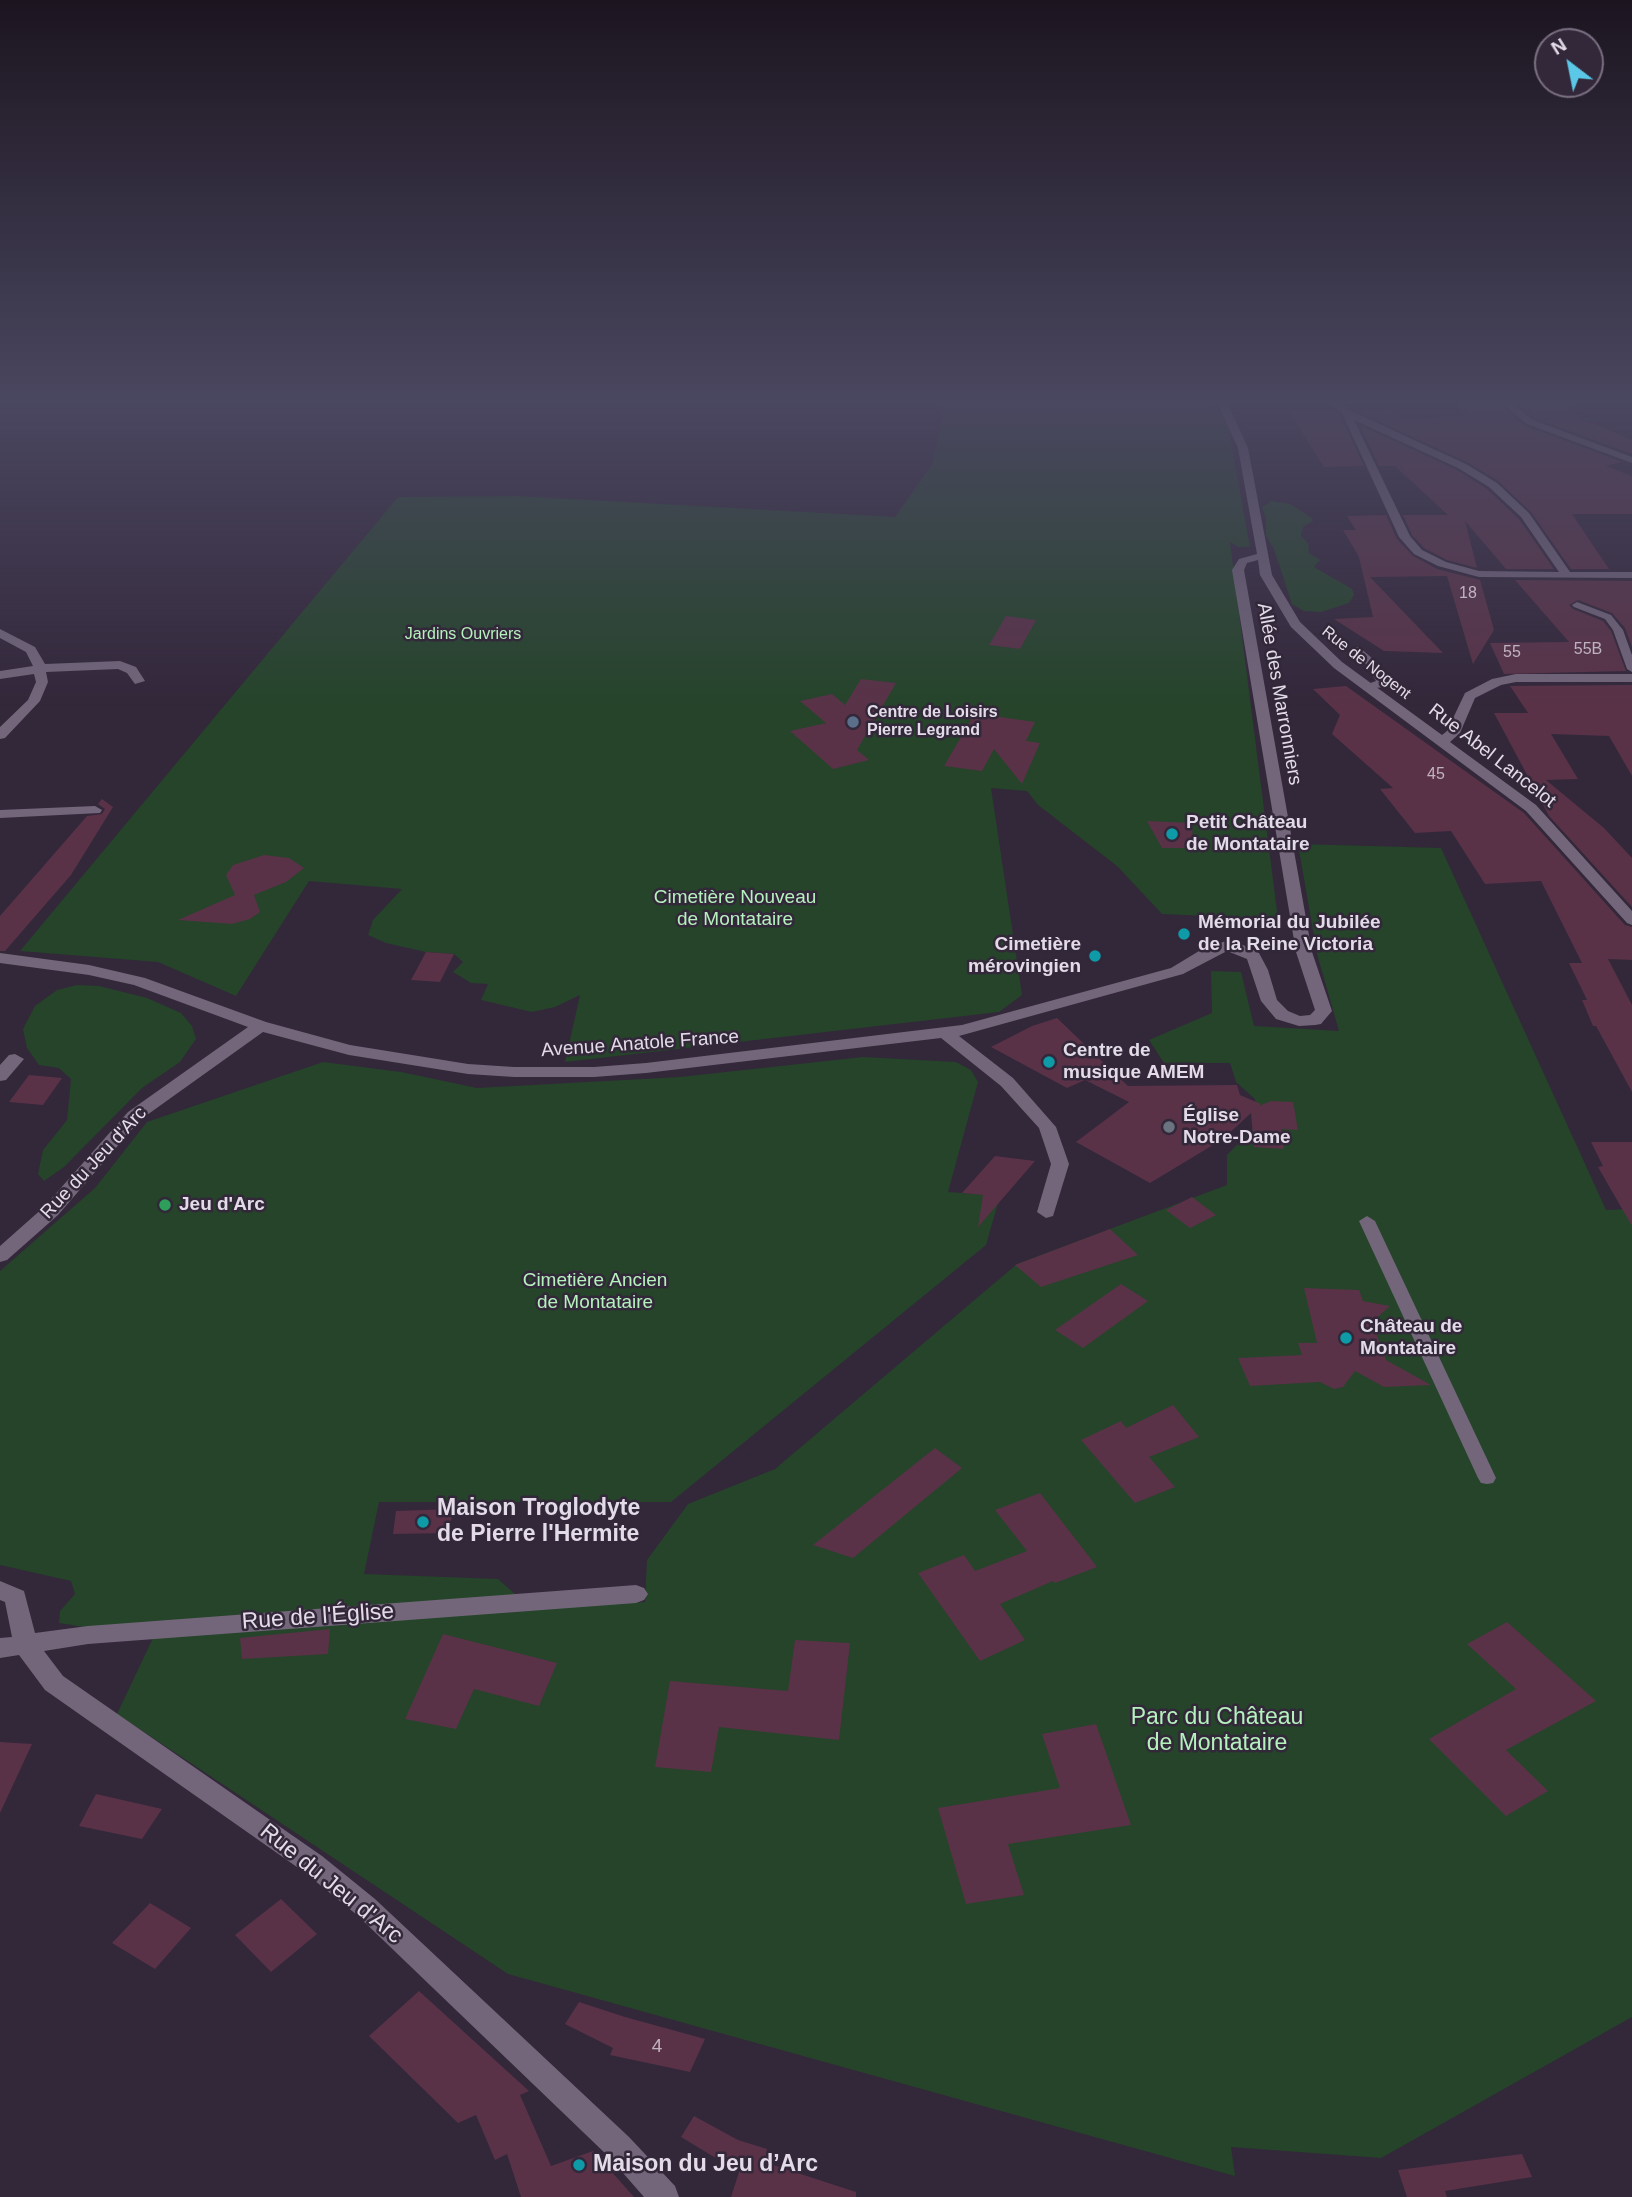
<!DOCTYPE html>
<html>
<head>
<meta charset="utf-8">
<style>
	body { margin:0 }
	#map { position:relative; width:1632px; height:2197px; overflow:hidden; background:#33273a; font-family:Arial,sans-serif }
	canvas { display:block }
	.north { position:absolute; left:1534px; top:28px; width:70px; height:70px; box-sizing:border-box; background:#33273a; border:2px solid #796f80; border-radius:50%; rotate:328deg; font-size:19px; font-weight:700; line-height:28px; text-align:center; color:#e3dce8 }
	.north::after { content:''; display:block; margin:auto; width:24px; height:32px; background:#5ac8e6; clip-path:polygon(50% 0,100% 100%,50% 72%,0 100%) }
</style>
</head>
<body>
<div id="map">
<canvas width="1632" height="2197"></canvas>
<div class="north">N</div>
</div>
<script>
const ctx = document.querySelector('canvas').getContext('2d');
ctx.lineJoin = 'round';
function fillPath(path, color) {
  ctx.fillStyle = color;
  ctx.fill(path, 'evenodd');
}
function poly(rows) {
  const path = new Path2D();
  for (const r of rows) {
    path.moveTo(r[0], r[1]);
    for (let i = 2; i < r.length; i += 2) path.lineTo(r[i], r[i + 1]);
  }
  return path;
}
function trace(path, color, width, dash) {
  ctx.strokeStyle = color;
  ctx.lineWidth = width;
  ctx.lineCap = dash ? 'butt' : 'round';
  ctx.setLineDash(dash || []);
  ctx.stroke(path);
}
function label(font, color, halo, rows, align = 'center') {
  ctx.font = font + ' Arial,sans-serif';
  ctx.lineWidth = 5;
  ctx.setLineDash([]);
  ctx.textBaseline = 'middle';
  ctx.strokeStyle = halo;
  ctx.fillStyle = color;
  for (const [text, x, y, turn = 0] of rows) {
    ctx.save();
    ctx.translate(x, y);
    ctx.rotate((+turn || 0) * Math.PI / 180);
    ctx.textAlign = isNaN(turn) ? turn : align;
    if (halo) ctx.strokeText(text, 0, 0);
    ctx.fillText(text, 0, 0);
    ctx.restore();
  }
}
const green = poly([
	[942,400,1210,400,1228,426,1250,547,1238,547,1230,542,1278,919,1162,914,1117,866,1038,805,1027,791,991,788,1022,995,999,1012,565,1062,580,995,555,1007,532,1012,481,1000,488,984,471,983,453,972,463,962,454,954,426,952,386,943,368,935,373,920,402,889,309,881,236,996,158,962,20,951,398,497,516,496,895,517,932,465,943,413],
	[1272,501,1290,504,1312,518,1313,521,1303,527,1301,536,1308,543,1309,553,1320,560,1314,567,1352,589,1354,595,1349,603,1321,612,1304,611,1292,604,1274,549,1266,536,1266,519,1262,507],
	[1298,844,1441,848,1606,1210,1632,1209,1632,2017,1381,2158,1231,2147,1235,2176,508,1974,117,1714,153,1638,59,1623,60,1611,75,1594,71,1581,0,1565,0,1271,95,1188,147,1122,323,1062,401,1072,477,1088,680,1077,863,1057,956,1062,971,1070,978,1082,948,1192,1004,1196,998,1203,986,1245,671,1502,379,1502,364,1574,498,1579,531,1608,645,1602,647,1560,688,1504,775,1469,1017,1264,1227,1185,1227,1155,1257,1124,1255,1099,1236,1082,1230,1063,1164,1063,1149,1040,1212,1013,1211,971,1241,972,1254,1026,1339,1031,1317,954],
	[77,985,99,986,147,998,181,1013,192,1026,196,1039,180,1062,142,1088,64,1167,44,1181,38,1174,43,1150,67,1120,71,1079,59,1068,39,1065,27,1048,23,1029,35,1006,57,990]
]);
const building = poly([
	[1561,401,1581,418,1632,440,1632,454,1534,418,1516,403],
	[1498,403,1526,426,1622,462,1606,466,1632,476,1632,514,1572,514,1609,569,1571,569,1531,512,1498,481,1467,462,1354,410,1395,409,1403,420,1467,415,1457,405],
	[1287,409,1334,410,1340,415,1364,466,1324,467],
	[1360,425,1457,470,1487,489,1519,519,1554,569,1506,569,1465,521,1477,568,1447,560,1424,548,1412,535,1403,515,1448,515,1395,466,1379,466],
	[1386,515,1397,539,1413,556,1437,569,1480,580,1494,630,1473,664,1447,576,1370,577,1443,653,1384,651,1334,619,1373,617,1359,557,1343,530,1356,530,1347,516],
	[1515,580,1632,581,1632,647,1625,628,1612,613,1578,600,1569,605,1573,609,1603,621,1611,631,1626,671,1504,674,1490,643,1569,642],
	[1006,616,1036,620,1020,649,989,645],
	[861,679,896,683,857,750,869,760,833,769,790,731,826,723,800,701,832,694,845,705],
	[1632,685,1632,776,1609,736,1551,734,1578,779,1546,780,1604,828,1632,858,1632,907,1549,816,1494,713,1528,713,1510,686],
	[1346,686,1524,813,1625,925,1632,927,1632,960,1608,959,1632,1005,1632,1092,1596,1026,1593,1026,1582,1000,1587,1000,1569,963,1582,963,1541,881,1485,884,1451,831,1415,833,1380,789,1393,788,1332,734,1340,715,1313,689],
	[965,712,1035,722,1026,741,1040,743,1022,784,994,749,982,771,944,766,971,720],
	[102,799,113,807,71,875,5,951,0,951,0,916,87,816,102,814,105,809,98,804],
	[1147,821,1192,823,1193,848,1162,848],
	[264,855,289,858,304,868,286,882,254,895,260,912,250,919,232,924,178,920,235,895,226,875,233,865],
	[426,952,454,954,440,982,411,980],
	[1057,1018,1128,1086,1237,1085,1240,1095,1261,1104,1259,1106,1271,1101,1293,1102,1298,1130,1281,1129,1284,1149,1254,1147,1251,1113,1223,1139,1150,1183,1076,1142,1129,1102,1085,1080,1067,1088,991,1047,1032,1026],
	[29,1075,62,1078,43,1105,9,1102],
	[1591,1142,1632,1142,1632,1226,1598,1167,1603,1166],
	[995,1156,1035,1161,978,1227,983,1195,962,1193],
	[1192,1197,1216,1215,1190,1228,1166,1210],
	[1110,1229,1138,1255,1041,1287,1015,1265],
	[1121,1284,1148,1301,1083,1348,1055,1330],
	[1304,1288,1359,1290,1363,1301,1390,1306,1372,1322,1386,1360,1431,1385,1384,1387,1355,1371,1343,1387,1334,1389,1320,1382,1250,1386,1238,1358,1302,1355,1298,1343,1317,1343],
	[1173,1405,1199,1437,1149,1457,1175,1487,1135,1503,1081,1440,1121,1421,1126,1428],
	[935,1448,962,1468,853,1558,813,1545],
	[1040,1493,1097,1567,1055,1583,1053,1581,1000,1604,1025,1640,980,1661,918,1573,964,1555,975,1571,1027,1551,995,1510],
	[454,1509,448,1533,393,1534,396,1511],
	[1507,1622,1596,1701,1506,1750,1548,1791,1506,1816,1429,1739,1516,1689,1467,1644],
	[330,1629,328,1654,242,1659,240,1638],
	[443,1634,557,1663,539,1706,474,1689,456,1729,405,1719],
	[795,1640,850,1643,839,1740,719,1727,711,1772,655,1767,670,1681,788,1691],
	[1096,1724,1131,1825,1008,1844,1024,1895,966,1904,938,1808,1060,1788,1042,1734],
	[0,1742,32,1744,0,1813],
	[96,1794,162,1809,142,1839,79,1826],
	[281,1899,317,1934,271,1972,235,1935],
	[150,1903,191,1928,155,1969,112,1943],
	[419,1991,529,2091,520,2095,551,2166,593,2151,634,2197,521,2197,507,2154,495,2160,476,2115,458,2123,369,2036],
	[579,2002,625,2017,705,2039,690,2072,610,2055,613,2048,565,2024],
	[694,2116,738,2140,767,2149,766,2154,776,2157,773,2165,856,2192,856,2197,731,2197,741,2166,719,2160,681,2137],
	[1522,2154,1532,2177,1445,2191,1447,2197,1407,2197,1398,2170]
]);
const service = poly([
	[1577,602,1611,615,1623,630,1632,655,1632,672,1627,669,1613,630,1605,619,1574,607,1572,605,1577,602],
	[1353,647,1359,647,1373,659,1386,681,1385,687,1365,689,1365,685,1376,681,1365,663,1351,649,1353,647],
	[1367,1216,1375,1221,1496,1478,1493,1483,1487,1484,1481,1483,1478,1478,1359,1221,1367,1216]
]);
const minor = poly([
	[1216,400,1226,400,1248,448,1272,575,1300,622,1342,662,1442,735,1447,731,1465,693,1492,679,1516,674,1632,674,1632,682,1516,682,1501,685,1475,698,1460,733,1450,742,1536,805,1632,911,1632,925,1627,923,1526,811,1334,668,1291,627,1260,575,1258,560,1247,563,1244,570,1312,952,1332,1011,1321,1024,1315,1025,1299,1026,1276,1019,1261,1001,1247,959,1227,951,1183,974,959,1036,1013,1078,1056,1127,1069,1164,1053,1216,1046,1218,1037,1212,1051,1164,1039,1128,1001,1086,941,1038,646,1073,594,1077,514,1077,468,1074,349,1055,263,1032,140,1120,58,1215,7,1260,0,1262,0,1246,44,1207,128,1112,248,1027,134,985,89,975,0,963,0,953,89,965,145,978,266,1022,350,1045,468,1064,514,1067,594,1067,646,1063,962,1025,1171,968,1204,948,1226,941,1241,944,1259,953,1268,970,1277,1000,1288,1011,1300,1016,1310,1015,1315,1010,1296,952,1232,570,1239,559,1257,554,1238,448,1216,400],
	[1326,400,1337,400,1349,410,1466,464,1497,483,1529,513,1570,572,1632,572,1632,578,1479,577,1438,566,1414,554,1399,537,1342,413,1326,400],
	[1354,420,1458,468,1489,487,1521,517,1559,572,1479,571,1446,562,1422,550,1410,536,1354,420],
	[1498,400,1509,400,1533,420,1632,457,1632,463,1527,424,1498,400],
	[0,629,35,647,45,664,120,661,136,667,145,681,135,684,127,673,118,669,46,672,48,682,40,701,5,738,0,739,0,727,28,700,36,682,34,674,0,679,0,671,33,666,26,652,0,638,0,629],
	[95,806,102,810,100,813,0,818,0,810,95,806],
	[15,1054,24,1059,6,1080,0,1081,0,1065,9,1055,15,1054],
	[0,1581,24,1591,35,1633,88,1626,636,1585,644,1588,648,1594,644,1600,636,1603,88,1644,44,1651,63,1676,322,1856,375,1899,629,2137,675,2186,679,2197,644,2197,609,2157,357,1915,304,1872,45,1690,19,1655,0,1658,0,1638,12,1637,5,1602,0,1600,0,1581]
]);
const markers = [
	[853,722,7,"#5c6f8a"],
	[1172,834,7,"#0f9aa8"],
	[1184,934,7,"#0f9aa8"],
	[1095,956,7,"#0f9aa8"],
	[1049,1062,7,"#0f9aa8"],
	[1169,1127,7,"#6b7280"],
	[165,1205,7,"#2e9e5b"],
	[1346,1338,7,"#0f9aa8"],
	[423,1522,7,"#0f9aa8"],
	[579,2165,7,"#0f9aa8"]
];
const numberNames = [
	["18",1468,594],
	["55B",1588,650],
	["55",1512,653],
	["45",1436,775]
];
const farParknames = [
	["Jardins Ouvriers",463,635]
];
const farStreetnames = [
	["Rue de Nogent",1366,663,38]
];
const farPoinames = [
	["Centre de Loisirs",867,713],
	["Pierre Legrand",867,731]
];
const streetNames = [
	["Allée des Marronniers",1279,694,80],
	["Rue Abel Lancelot",1492,756,38],
	["Avenue Anatole France",640,1044,-4],
	["Rue du Jeu d'Arc",94,1163,-47]
];
const poiNames = [
	["Petit Château",1186,823],
	["de Montataire",1186,845],
	["Mémorial du Jubilée",1198,923],
	["de la Reine Victoria",1198,945],
	["Cimetière",1081,945,"right"],
	["mérovingien",1081,967,"right"],
	["Centre de",1063,1051],
	["musique AMEM",1063,1073],
	["Église",1183,1116],
	["Notre-Dame",1183,1138],
	["Jeu d'Arc",179,1205],
	["Château de",1360,1327],
	["Montataire",1360,1349]
];
const parkNames = [
	["Cimetière Nouveau",735,898],
	["de Montataire",735,920],
	["Cimetière Ancien",595,1281],
	["de Montataire",595,1303]
];
const nearNumbernames = [
	["4",657,2047]
];
const nearPoinames = [
	["Maison Troglodyte",437,1509],
	["de Pierre l'Hermite",437,1535],
	["Maison du Jeu d’Arc",593,2165]
];
const nearStreetnames = [
	["Rue de l'Église",318,1617,-4],
	["Rue du Jeu d'Arc",331,1884,39]
];
const nearParknames = [
	["Parc du Château",1217,1718],
	["de Montataire",1217,1744]
];
fillPath(green, '#25442a');
fillPath(building, '#593247');
fillPath(service, '#73667b');
fillPath(minor, '#73667b');
const sky = ctx.createLinearGradient(0, 0, 0, 707);
sky.addColorStop(0, '#1c1520');
sky.addColorStop(0.57, '#4a4760');
sky.addColorStop(1, '#4a476000');
ctx.fillStyle = sky;
ctx.fillRect(0, 0, 1632, 707);
for (const [x, y, r, color] of markers) {
  const dot = new Path2D();
  dot.arc(x, y, r, 0, 2 * Math.PI);
  ctx.fillStyle = color;
  ctx.fill(dot);
  trace(dot, '#33273a', 2.5);
}
label('16px', '#c0b2c0', null, numberNames);
label('16px', '#b4f1bc', '#33273a', farParknames);
label('16px', '#e3dce8', '#33273a', farStreetnames);
label('bold 16px', '#e3dce8', '#33273a', farPoinames, 'left');
label('19px', '#e3dce8', '#33273a', streetNames);
label('bold 19px', '#e3dce8', '#33273a', poiNames, 'left');
label('19px', '#b4f1bc', '#33273a', parkNames);
label('19px', '#c0b2c0', null, nearNumbernames);
label('bold 23px', '#e3dce8', '#33273a', nearPoinames, 'left');
label('23px', '#e3dce8', '#33273a', nearStreetnames);
label('23px', '#b4f1bc', '#33273a', nearParknames);
</script>
</body>
</html>
